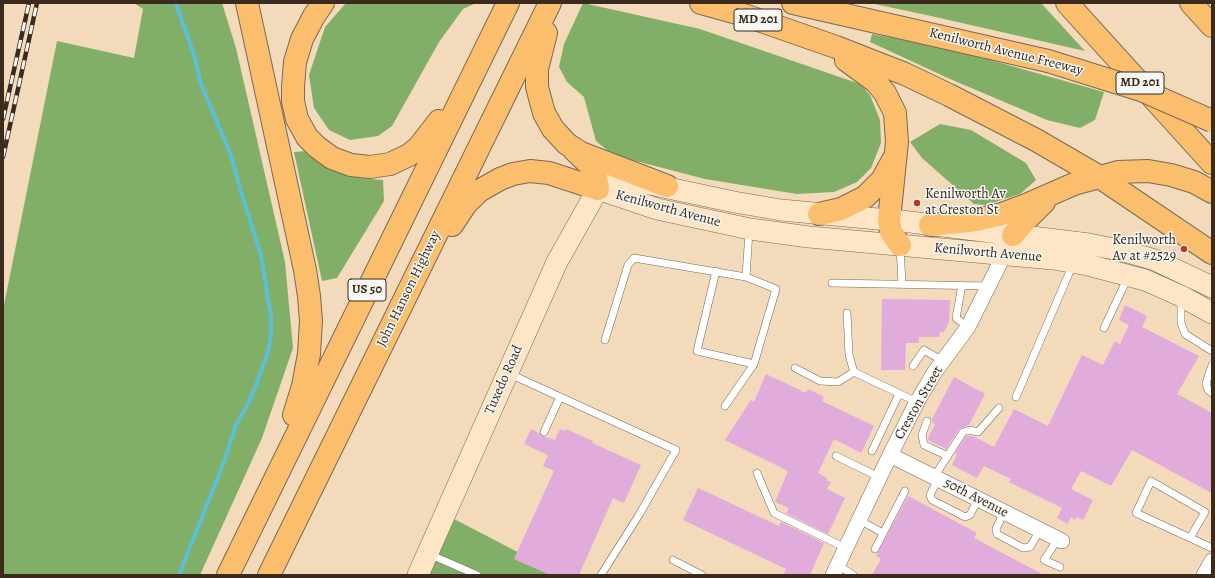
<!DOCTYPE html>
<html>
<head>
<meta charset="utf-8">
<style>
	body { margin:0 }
	#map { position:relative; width:1215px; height:578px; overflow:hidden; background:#f2dabb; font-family:Alegreya,serif }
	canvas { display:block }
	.frame { position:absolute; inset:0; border:4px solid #3b2a1e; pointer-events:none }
</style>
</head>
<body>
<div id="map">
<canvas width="1215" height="578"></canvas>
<div class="frame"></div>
</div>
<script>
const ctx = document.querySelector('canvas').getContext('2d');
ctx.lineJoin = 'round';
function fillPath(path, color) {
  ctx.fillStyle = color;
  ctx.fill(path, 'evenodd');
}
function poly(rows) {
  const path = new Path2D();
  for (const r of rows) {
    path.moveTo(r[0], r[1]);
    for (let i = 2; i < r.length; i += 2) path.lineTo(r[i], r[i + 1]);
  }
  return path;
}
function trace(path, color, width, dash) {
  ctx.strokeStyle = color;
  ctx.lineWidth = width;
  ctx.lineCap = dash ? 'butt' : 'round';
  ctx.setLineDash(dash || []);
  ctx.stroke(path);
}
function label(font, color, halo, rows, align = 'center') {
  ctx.font = font + ' Alegreya,serif';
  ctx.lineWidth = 3;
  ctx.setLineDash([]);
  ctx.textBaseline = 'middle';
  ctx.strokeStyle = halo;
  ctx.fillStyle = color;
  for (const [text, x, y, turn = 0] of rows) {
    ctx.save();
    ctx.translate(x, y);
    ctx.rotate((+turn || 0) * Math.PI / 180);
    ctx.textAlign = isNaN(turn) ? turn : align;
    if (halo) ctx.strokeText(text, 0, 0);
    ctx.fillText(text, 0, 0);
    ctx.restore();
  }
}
const forest = poly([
	[134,3,222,3,236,48,285,262,293,348,262,438,200,575,3,575,3,310,57,41,134,58,143,9],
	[346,3,476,3,463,9,439,42,392,126,378,136,350,140,329,130,314,108,309,75,325,27],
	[583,3,700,29,860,84,870,95,880,120,881,143,871,168,857,182,834,192,797,194,705,179,613,155,596,141,584,97,567,82,559,67,564,44],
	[870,3,1041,3,1085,51,931,16],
	[872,34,951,49,1104,92,1095,120,1080,128,1047,120,950,79,870,42],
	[940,124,971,130,1026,163,1036,180,1020,194,986,205,974,204,922,158,910,142],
	[306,151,336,171,360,178,383,180,384,201,337,278,322,281,294,152],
	[454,519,562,575,428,575]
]);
const stream = poly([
	[176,3,194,55,201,84,231,155,241,192,261,255,271,317,271,336,268,352,258,380,249,402,236,425,224,462,179,575]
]);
const building = poly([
	[882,299,950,300,949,322,944,332,940,332,939,337,919,337,919,343,906,343,905,370,881,370],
	[1125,305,1147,316,1142,327,1199,356,1177,394,1212,413,1212,493,1132,450,1111,486,1081,471,1071,489,1093,500,1083,520,1077,517,1075,520,1071,517,1068,524,1057,518,1062,508,1009,482,1011,479,984,466,977,478,952,465,957,454,955,453,966,436,973,436,994,447,1014,409,1048,426,1082,355,1103,365,1115,341,1120,344,1129,325,1119,320],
	[766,374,806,393,808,389,824,397,822,401,874,426,861,453,834,439,818,473,827,478,826,480,831,482,827,489,845,498,828,534,786,513,789,508,775,502,788,471,725,440,751,400,754,402],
	[954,377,985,394,969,425,959,429,946,449,928,440,928,438,935,424,932,422,932,419],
	[531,429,539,433,542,436,555,440,560,429,565,431,566,429,593,441,592,443,641,465,624,503,613,498,579,575,550,575,514,559,554,471,543,466,548,455,524,444],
	[698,488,779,526,781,522,824,543,810,575,783,575,786,569,683,520],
	[908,496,977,533,974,538,1044,575,872,575,881,559,876,556]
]);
const lane = poly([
	[900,246,902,284],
	[716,271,697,351,754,364],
	[832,283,989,286],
	[962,285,956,318,968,327],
	[1181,298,1181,323,1185,334,1212,351],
	[847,313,849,355,854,372,917,402],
	[1104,328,1128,277],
	[605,340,628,265,634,258,746,277],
	[1212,365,1206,383,1208,390,1212,393],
	[913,366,924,350,943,361],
	[795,368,820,381,838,382,854,372],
	[510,374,676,450,639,515,601,575],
	[1016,397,1073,264],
	[725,406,754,364,776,289,746,277,749,231],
	[927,421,922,435,924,445,948,456],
	[544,432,560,397],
	[872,451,899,394],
	[836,456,879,477],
	[757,473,774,513,846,548],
	[934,477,963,432,970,430,978,432,999,408],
	[938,479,930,495,932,500,965,517,970,515,978,499],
	[1004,512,996,529,997,534,1023,548,1030,547,1040,530],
	[859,520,883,533],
	[1190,538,1205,512,1151,481,1136,513,1212,548],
	[1058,539,1044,560,1060,567],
	[875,549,905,491],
	[429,554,477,575],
	[673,560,702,575],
	[838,565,853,575]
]);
const street = poly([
	[890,455,1062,541],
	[833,575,890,455,917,402,934,373,968,327,1008,247],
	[1204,575,1212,561]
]);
const secondary = poly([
	[598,189,657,209,750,229,809,237,1053,259,1088,265,1145,280,1181,296,1212,313],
	[418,575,557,262,598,189,612,180,626,179,734,202,781,210,910,222,1089,244,1124,251,1155,260,1212,287]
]);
const primary = poly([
	[930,225,976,220,1002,214,1026,205,1074,184,1118,172,1148,171,1171,175,1194,182,1212,192],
	[1013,235,1024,222,1044,202]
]);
const highway = poly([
	[247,3,305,270,309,296,311,321,309,354,303,386,294,415],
	[323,3,314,16,302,39,295,62,293,87,293,101,297,119,307,137,317,147,332,158,351,165,370,167,390,164,409,155,418,148,439,121],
	[701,3,744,15,836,47,905,74,949,95,1036,140,1098,176,1212,253],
	[793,3,1048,61],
	[1067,3,1212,163],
	[1191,3,1212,26],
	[546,33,537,69,537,87,544,113,553,129,567,144,581,153,667,186],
	[846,60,876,82,885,93,895,113,897,142,889,220,891,232,900,245],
	[819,214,841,209,865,197,882,180,893,160],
	[452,225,466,204,479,191,500,179,513,174,530,171,549,173,598,189,596,177,591,166,574,150],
	[228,575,508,3],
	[269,575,550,3]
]);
const rail = poly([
	[3,119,29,3],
	[3,157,37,3]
]);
const highwayBridge = poly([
	[1048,61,1141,90,1212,121]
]);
const markers = [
	[917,203,4,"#c8321e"],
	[1184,249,4,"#c8321e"]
];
const shields = [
	[758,20,48],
	[1140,83,48],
	[367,290,38]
];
const shieldNames = [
	["MD 201",758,20],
	["MD 201",1140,83],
	["US 50",367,290]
];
const streetNames = [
	["Kenilworth Avenue Freeway",1006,52,14],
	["Kenilworth Avenue",668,209,15],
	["Kenilworth Avenue",988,253,5],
	["John Hanson Highway",409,289,-64],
	["Tuxedo Road",504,380,-66],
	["Creston Street",919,403,-60],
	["50th Avenue",976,498,27]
];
const poiNames = [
	["Kenilworth Av",925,195],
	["at Creston St",925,211],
	["Kenilworth",1176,241,"right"],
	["Av at #2529",1176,257,"right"]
];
fillPath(forest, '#82af67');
trace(stream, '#5abfd7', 4);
fillPath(building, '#e1abdb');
trace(lane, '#7b6855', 8);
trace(street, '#7b6855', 16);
trace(secondary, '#7b6855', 22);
trace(primary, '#7b6855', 24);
trace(highway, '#7b6855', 24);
trace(lane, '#fff', 7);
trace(street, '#fff', 15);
trace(secondary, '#fde5c5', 21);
trace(primary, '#fabe6d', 22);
trace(highway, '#fabe6d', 22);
trace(rail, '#3b2a1e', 4.5);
trace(rail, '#f6f6f2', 3, [9]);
trace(highwayBridge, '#7b6855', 24, []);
trace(highwayBridge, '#fabe6d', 22);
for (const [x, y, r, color] of markers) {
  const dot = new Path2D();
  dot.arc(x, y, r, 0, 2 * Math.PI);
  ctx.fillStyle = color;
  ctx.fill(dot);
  trace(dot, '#f6f6f2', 1.5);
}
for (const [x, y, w] of shields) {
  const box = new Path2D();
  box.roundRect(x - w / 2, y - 11, w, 22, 3);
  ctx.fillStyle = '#f6f6f2';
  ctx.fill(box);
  trace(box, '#3b2a1e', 1);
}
label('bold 13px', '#3b2a1e', null, shieldNames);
label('14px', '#3b2a1e', '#f6f6f2', streetNames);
label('14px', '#3b2a1e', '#f6f6f2', poiNames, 'left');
</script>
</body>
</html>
